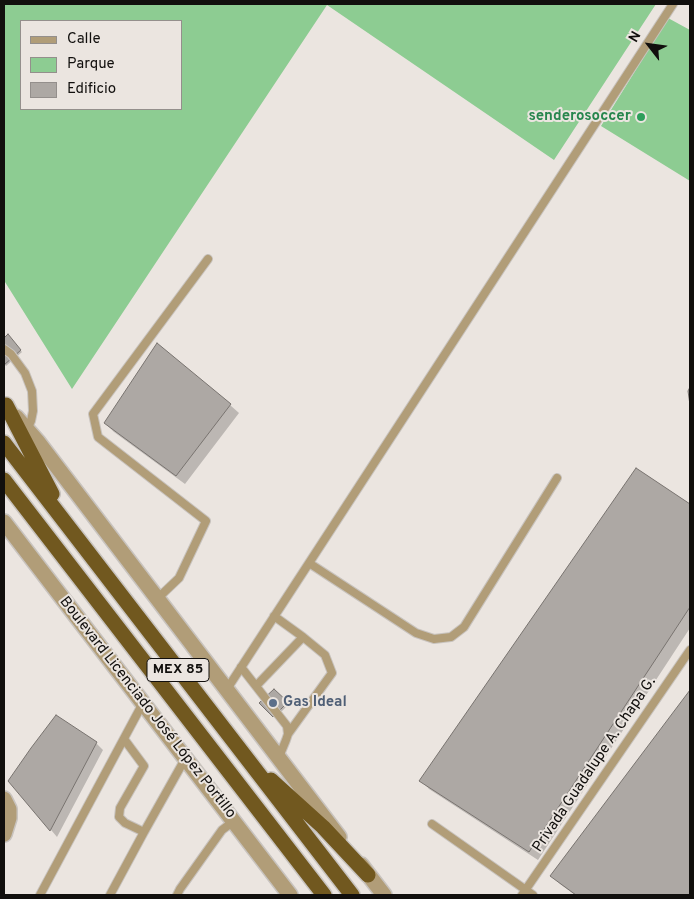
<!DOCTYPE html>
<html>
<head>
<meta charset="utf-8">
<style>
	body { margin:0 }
	#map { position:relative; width:694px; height:899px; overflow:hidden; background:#ebe5e0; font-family:Overpass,sans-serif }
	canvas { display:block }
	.frame { position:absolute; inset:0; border:5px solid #110f0d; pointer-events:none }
	.legend { position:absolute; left:20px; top:20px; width:162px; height:90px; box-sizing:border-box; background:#ebe5e0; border:1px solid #948f8c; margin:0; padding:6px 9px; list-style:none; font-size:15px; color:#110f0d }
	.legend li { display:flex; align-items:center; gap:10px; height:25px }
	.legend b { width:25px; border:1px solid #948f8c }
	.north { position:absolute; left:624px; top:20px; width:50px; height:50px; -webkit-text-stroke:4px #ebe5e0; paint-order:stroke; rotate:300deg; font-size:14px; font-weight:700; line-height:20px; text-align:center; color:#110f0d }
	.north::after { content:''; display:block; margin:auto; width:18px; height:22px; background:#110f0d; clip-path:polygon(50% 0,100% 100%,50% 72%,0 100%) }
</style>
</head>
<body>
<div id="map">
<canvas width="694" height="899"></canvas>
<div class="frame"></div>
<ul class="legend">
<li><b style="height:6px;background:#b19d78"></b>Calle</li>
<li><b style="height:14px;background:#8dcc92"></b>Parque</li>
<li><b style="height:14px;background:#ada8a4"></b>Edificio</li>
</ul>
<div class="north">N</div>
</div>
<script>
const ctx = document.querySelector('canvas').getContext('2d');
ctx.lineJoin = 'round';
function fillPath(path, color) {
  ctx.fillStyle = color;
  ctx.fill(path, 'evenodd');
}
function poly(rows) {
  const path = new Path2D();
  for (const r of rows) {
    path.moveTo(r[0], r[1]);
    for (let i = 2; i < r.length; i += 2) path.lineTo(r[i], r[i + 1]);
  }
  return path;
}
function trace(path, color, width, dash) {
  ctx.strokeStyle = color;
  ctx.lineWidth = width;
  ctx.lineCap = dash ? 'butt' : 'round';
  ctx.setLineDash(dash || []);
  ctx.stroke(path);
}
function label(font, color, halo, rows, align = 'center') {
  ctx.font = font + ' Overpass,sans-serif';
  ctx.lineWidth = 4;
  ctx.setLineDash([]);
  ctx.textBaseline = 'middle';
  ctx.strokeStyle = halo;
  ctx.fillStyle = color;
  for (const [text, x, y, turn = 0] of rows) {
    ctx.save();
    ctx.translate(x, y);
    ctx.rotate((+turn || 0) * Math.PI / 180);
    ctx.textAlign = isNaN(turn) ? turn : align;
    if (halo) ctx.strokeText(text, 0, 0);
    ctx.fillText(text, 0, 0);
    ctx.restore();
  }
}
const green = poly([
	[4,4,656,4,554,160,327,5,72,389,5,282,4,283],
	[21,21,181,21,181,109,21,109],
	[668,18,690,30,690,181,601,126]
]);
const shadow = poly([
	[8,336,22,352,6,366,4,364,4,339],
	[230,405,239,413,185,484,114,432,105,423],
	[636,470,690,506,690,628,538,860,429,789,421,780],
	[274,690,288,705,275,718,261,703],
	[690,692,690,895,575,895,560,884,552,876],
	[96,743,103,750,57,837,10,781]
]);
const building = poly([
	[8,334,21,350,4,365,4,338,8,334],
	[157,343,231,404,176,476,104,423,157,343],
	[690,387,690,405,688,391,690,387],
	[636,468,690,504,690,607,529,852,419,781,636,468],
	[274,689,288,702,273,717,259,703,274,689],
	[690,690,690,895,576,895,550,876,690,690],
	[56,715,97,742,50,831,8,781,31,748,56,715]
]);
const service = poly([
	[4,349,11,354,25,373,32,391,33,411,31,421,27,430],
	[309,563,416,633,434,639,451,637,464,627,557,478],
	[158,598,179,578,206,521,98,437,93,414,208,259],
	[274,616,303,637],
	[241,667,287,726,288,734,286,740,279,757],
	[256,686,303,637,325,655,332,673,288,734],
	[227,689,673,4],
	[432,824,533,895],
	[144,832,185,759],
	[40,895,143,703],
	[110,895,144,832,125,823,119,817,120,808,144,766,124,739],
	[177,895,180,889,222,830,234,821],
	[522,895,690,650]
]);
const minor = poly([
	[4,799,9,809,9,818,4,834]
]);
const tertiary = poly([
	[16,417,38,442,339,837],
	[4,522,290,895],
	[361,865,384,895]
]);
const trunk = poly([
	[6,405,52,494],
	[4,443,352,895],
	[4,480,324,895],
	[271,780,323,827,368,875]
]);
const markers = [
	[641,117,5,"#2e9e5b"],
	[273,703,5,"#5c6f8a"]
];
const shields = [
	[178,670,62]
];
const shieldNames = [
	["MEX 85",178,670]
];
const leisureNames = [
	["senderosoccer",631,117]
];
const serviceNames = [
	["Gas Ideal",283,703]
];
const streetNames = [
	["Boulevard Licenciado José López Portillo",147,708,52],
	["Privada Guadalupe A. Chapa G.",595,765,-56]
];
fillPath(green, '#8dcc92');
fillPath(shadow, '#0003');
fillPath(building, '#ada8a4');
trace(building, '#78736f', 1);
trace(service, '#c8c3be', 10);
trace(minor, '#c8c3be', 18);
trace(tertiary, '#c8c3be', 18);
trace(trunk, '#c8c3be', 18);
trace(service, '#b19d78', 8);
trace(minor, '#b19d78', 15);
trace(tertiary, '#b19d78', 15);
trace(trunk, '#71581f', 15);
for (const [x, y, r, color] of markers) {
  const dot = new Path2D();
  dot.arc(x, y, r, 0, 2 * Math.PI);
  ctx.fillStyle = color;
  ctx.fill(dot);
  trace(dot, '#ebe5e0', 2);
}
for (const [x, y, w] of shields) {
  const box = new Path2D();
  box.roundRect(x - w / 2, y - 11.5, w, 23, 4);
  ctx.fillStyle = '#ebe5e0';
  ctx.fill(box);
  trace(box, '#110f0d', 1);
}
label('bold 14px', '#110f0d', null, shieldNames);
label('bold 15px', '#27864d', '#ebe5e0', leisureNames, 'right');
label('bold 15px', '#4e5e75', '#ebe5e0', serviceNames, 'left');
label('15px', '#110f0d', '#ebe5e0', streetNames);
</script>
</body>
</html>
